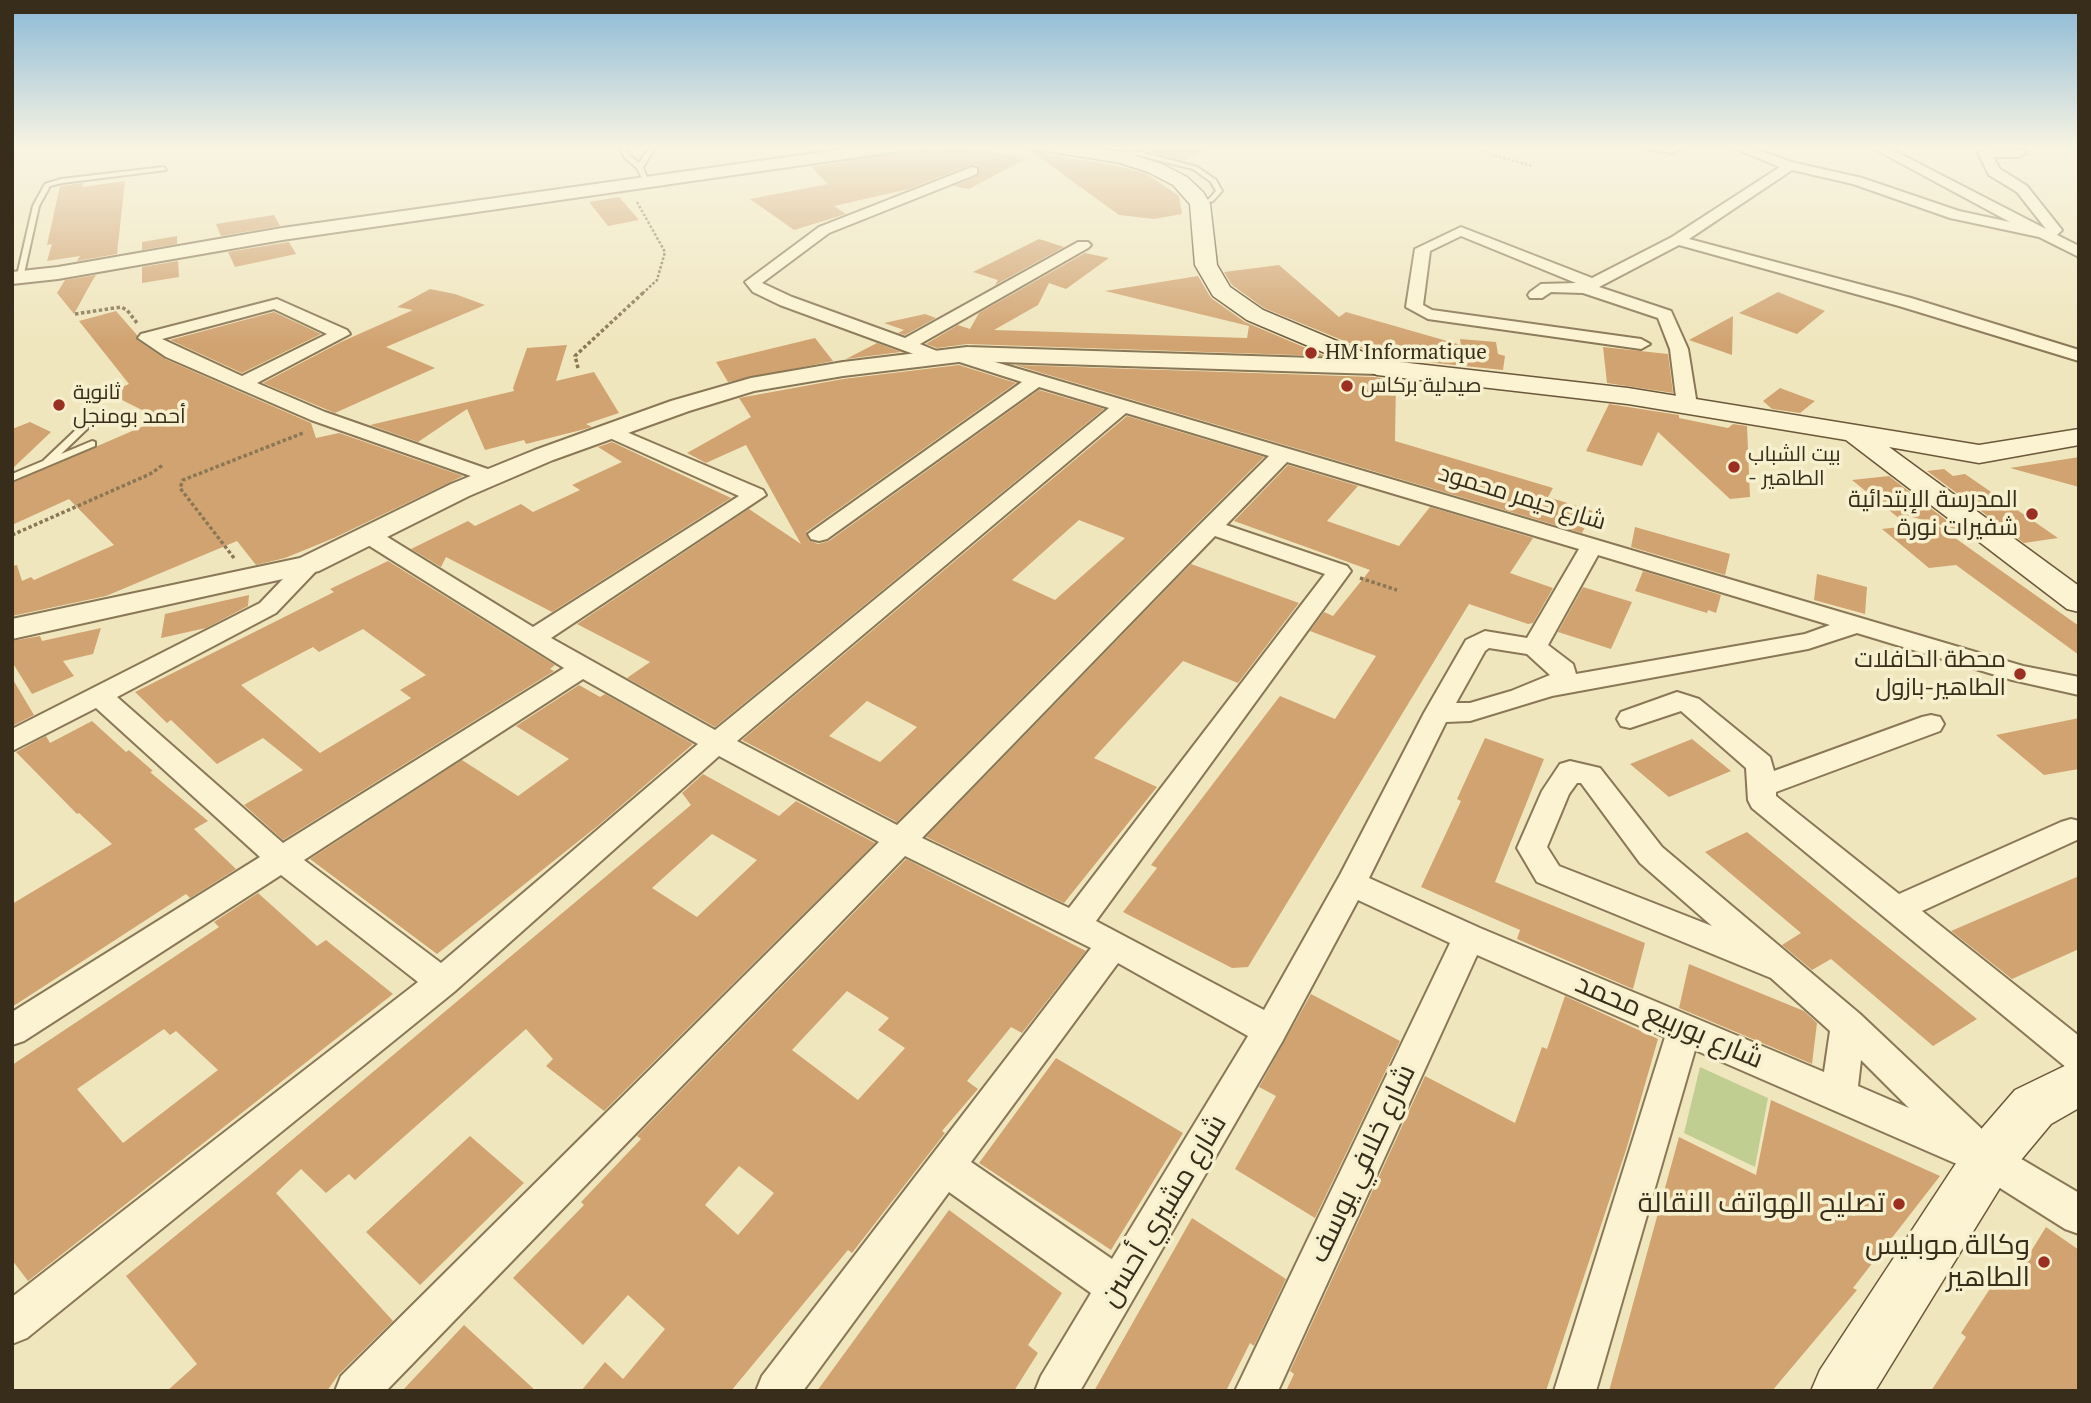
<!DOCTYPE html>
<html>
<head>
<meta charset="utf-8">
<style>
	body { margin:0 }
	#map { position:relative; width:2091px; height:1403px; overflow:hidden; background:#f0e6be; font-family:"PT Serif",serif }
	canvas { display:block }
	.frame { position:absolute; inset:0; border:14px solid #382c1b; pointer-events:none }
</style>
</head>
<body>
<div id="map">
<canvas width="2091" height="1403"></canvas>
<div class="frame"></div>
</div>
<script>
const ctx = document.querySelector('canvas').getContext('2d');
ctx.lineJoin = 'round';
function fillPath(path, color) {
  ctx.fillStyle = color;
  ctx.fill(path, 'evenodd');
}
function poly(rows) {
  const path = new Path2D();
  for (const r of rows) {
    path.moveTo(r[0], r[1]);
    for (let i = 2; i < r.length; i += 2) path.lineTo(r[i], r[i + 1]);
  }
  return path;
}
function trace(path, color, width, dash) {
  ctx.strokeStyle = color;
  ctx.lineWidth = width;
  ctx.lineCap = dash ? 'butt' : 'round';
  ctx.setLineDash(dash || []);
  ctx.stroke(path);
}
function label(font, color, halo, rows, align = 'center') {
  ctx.font = font + ' "PT Serif",Cairo,serif';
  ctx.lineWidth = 7;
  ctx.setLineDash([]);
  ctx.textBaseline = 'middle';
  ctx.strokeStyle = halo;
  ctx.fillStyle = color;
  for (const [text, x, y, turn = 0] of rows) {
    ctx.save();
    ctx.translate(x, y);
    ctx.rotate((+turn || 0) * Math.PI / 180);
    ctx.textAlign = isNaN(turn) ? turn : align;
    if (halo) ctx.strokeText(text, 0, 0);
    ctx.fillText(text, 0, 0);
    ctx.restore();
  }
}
const green = poly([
	[1700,1067,1768,1098,1755,1167,1684,1133]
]);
const building = poly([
	[951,146,1027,158,969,189,953,186,979,175,978,165,971,165,909,189,834,206,846,214,794,230,750,199,828,184,811,167,931,147,938,153],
	[1024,146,1035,146,1046,154,1119,166,1147,174,1179,196,1182,214,1154,219,1119,215],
	[1098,146,1212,146,1184,161,1138,148],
	[125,181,117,254,77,261,80,256,47,261,52,244,47,245,60,186,83,183,83,187],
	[619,197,639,220,608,226,589,202],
	[274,215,280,226,221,236,216,224],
	[177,236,177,244,142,250,142,242],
	[1039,239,1064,247,995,285,998,280,973,272],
	[289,242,296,254,235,267,228,252],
	[1085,253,1109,258,1066,289,1049,283,1038,305,994,330,1247,338,1249,326,1105,291,1198,276,1211,298,1245,322,1325,356,967,344,937,348,926,344,958,325,970,329,979,313],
	[178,261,179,277,142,283,142,267],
	[1279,265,1339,317,1346,312,1461,345,1460,339,1496,342,1498,354,1505,356,1503,370,1416,361,1396,356,1396,359,1383,357,1264,308,1232,285,1224,272],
	[96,275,91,283,74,314,57,293,65,280],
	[430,289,455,294,485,305,386,347,435,368,335,413,263,383,341,342,413,310,397,307],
	[1778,292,1825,311,1797,334,1739,313],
	[116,311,137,335,137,340,165,359,311,423,316,438,339,433,463,476,334,538,285,558,256,565,237,541,106,596,12,616,12,566,17,565,22,581,31,577,34,580,114,545,69,499,12,525,12,483,160,419,108,393,129,384,79,321],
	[274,312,321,334,242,373,170,340],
	[925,314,936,318,905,335,898,333,904,330,884,323],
	[1733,316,1732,355,1689,340],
	[815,338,833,361,728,382,716,362],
	[877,343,901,352,846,359],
	[567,345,556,381,594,372,619,413,586,424,592,427,585,429,526,444,524,440,485,450,467,409,418,442,370,425,514,391,513,388,527,348],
	[1603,347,1668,354,1673,393,1607,383],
	[959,365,1016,383,806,532,809,540,818,544,829,541,1039,390,1104,409,715,727,627,678,650,662,577,624,749,509,801,544,746,445,706,463,687,453,751,417,739,398,843,379],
	[1015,365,1374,377,1396,380,1395,441,1553,488,1548,497,1593,511,1582,533],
	[1780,388,1815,401,1800,413,1772,409,1763,401],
	[1609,404,1679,415,1679,418,1728,428,1733,424,1747,426,1750,497,1730,499,1658,432,1642,466,1586,451],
	[1127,416,1264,457,897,822,742,740],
	[1079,520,1125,538,1055,600,1012,580],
	[867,701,917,727,880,762,829,736],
	[30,422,51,432,12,469,12,429],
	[612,442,731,498,552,612,446,557,441,567,411,549,468,521,475,526,521,504,533,512,580,490,572,485,622,462,598,447],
	[2079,457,2079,487,2010,468],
	[1288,465,1358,486,1327,521,1399,546,1430,507,1533,538,1510,573,1553,588,1533,623,1528,624,1469,604,1248,967,1232,968,1123,912,1157,868,1151,865,1280,696,1335,719,1376,656,1310,631,1324,612,1333,616,1370,570,1234,521],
	[1944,469,1953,476,1965,474,2058,538,2024,543,1927,471],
	[1889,476,1959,530,1909,516,1906,524,1852,480],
	[1934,523,2079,626,2079,655,1956,565,1929,568,1882,529],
	[1635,527,1730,554,1725,575,1631,547],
	[388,561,555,665,550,669,554,671,283,840,244,805,303,770,263,738,217,764,171,720,167,723,135,692,334,592,330,589],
	[363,629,426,675,400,690,411,698,320,753,241,685,313,647,319,652],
	[1191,564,1299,603,1238,683,1183,661,1094,758,1157,787,1064,903,926,837],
	[1643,571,1721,595,1716,613,1708,610,1707,613,1635,591],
	[1817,574,1867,587,1865,614,1814,600],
	[1583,587,1632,602,1611,649,1558,632],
	[249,595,248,606,206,628,161,638,165,614],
	[101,628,93,654,63,661,74,676,32,694,12,662,12,641,40,636,42,641],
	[12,678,34,715,12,726],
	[579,685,600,697,605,694,693,744,600,824,437,954,310,859,462,760,518,796,569,759,516,726],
	[2079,718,2079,769,2044,775,1996,735],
	[92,721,126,752,129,750,153,771,150,772,208,821,194,829,236,869,190,898,186,894,12,1007,12,904,112,844,79,813,77,814,16,752,46,736,50,743],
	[1485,738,1544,759,1495,882,1645,943,1633,989,1517,939,1520,930,1421,887,1461,801,1457,799],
	[1692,739,1731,771,1669,797,1630,764],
	[703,774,779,816,796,801,875,843,604,1111,546,1066,553,1059,526,1029,355,1180,349,1174,326,1193,301,1169,276,1193,393,1321,339,1374,327,1391,167,1391,197,1364,126,1276,249,1176,691,805,682,793],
	[712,834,757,860,697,917,652,888],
	[1747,832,1853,919,1977,1019,1933,1046,1831,959,1812,970,1782,945,1801,933,1705,852],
	[906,859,1086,951,1022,1033,1011,1027,967,1081,978,1089,942,1131,945,1133,852,1253,848,1250,731,1391,581,1391,605,1362,623,1379,665,1329,628,1295,583,1345,513,1278,584,1205,581,1202,641,1139,637,1136],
	[847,991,889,1018,878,1030,905,1048,858,1100,792,1050],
	[739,1166,774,1193,738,1235,705,1205],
	[2079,876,2079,949,2012,979,1951,931],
	[258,893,317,946,326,940,393,994,28,1281,12,1260,12,1065,219,927,214,922],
	[164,1029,170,1035,176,1031,218,1070,123,1143,77,1089],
	[1689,964,1804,1011,1817,1023,1812,1064,1679,1008],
	[1311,994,1400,1041,1315,1218,1235,1169,1276,1096,1259,1087],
	[1565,996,1658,1039,1627,1147,1546,1391,1286,1391,1294,1374,1290,1371,1425,1076,1515,1123,1542,1047,1547,1049],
	[1056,1058,1183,1133,1111,1250,979,1163],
	[1771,1100,1940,1176,1853,1288,1857,1290,1772,1391,1609,1391,1679,1137,1756,1175],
	[470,1136,524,1183,420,1285,366,1232],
	[949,1210,1062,1293,1028,1345,1038,1353,1014,1391,817,1391],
	[1192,1218,1286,1279,1254,1346,1250,1343,1226,1391,1094,1391],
	[2046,1227,2079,1250,2079,1391,1931,1391,1966,1337,1961,1333,1995,1281,2007,1290],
	[464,1325,536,1391,402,1391]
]);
const pathFar1 = poly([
	[1474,146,1496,156,1533,166],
	[637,202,665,252,657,280,643,293]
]);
const path = poly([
	[75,314,121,307,127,310,137,323],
	[578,368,575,356,645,291],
	[12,535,150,474,163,465],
	[234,558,180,488,183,480,303,433],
	[1360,578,1397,590]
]);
const service = poly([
	[619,146,625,146,630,156,639,163,649,148,648,146,654,146,655,148,643,167,649,184,645,184,637,168,625,158,619,146],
	[1137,151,1197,167,1216,180,1222,191,1213,201,1198,205,1198,203,1209,199,1216,191,1211,182,1193,169,1137,155,1102,156,1099,154,1102,152,1137,151],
	[164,167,166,170,62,183,50,186,39,206,23,278,16,280,33,206,45,184,61,179,164,167],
	[85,423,88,424,88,428,61,454,92,441,95,442,95,446,12,481,12,474,43,461,82,424,85,423]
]);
const minor = poly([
	[1645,146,1687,146,1671,153,1646,149,1645,146],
	[1728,146,1747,146,1791,162,1862,178,1959,211,2010,222,1869,146,1885,146,2046,229,2017,192,1989,175,1978,153,1985,149,2024,150,2026,153,2019,157,1993,157,2000,169,2027,186,2062,230,2057,235,2079,246,2079,257,2039,237,1950,218,1853,184,1792,170,1689,239,1911,298,2079,350,2079,361,1899,306,1679,245,1599,287,1671,311,1688,349,1697,405,1687,411,1677,405,1670,349,1658,318,1583,293,1551,292,1542,298,1530,298,1528,295,1530,292,1541,284,1576,283,1461,236,1430,251,1423,305,1432,310,1641,339,1650,344,1641,349,1428,319,1406,307,1415,249,1461,227,1592,278,1672,237,1780,167,1728,146],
	[972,167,977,168,977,174,829,233,762,283,792,297,905,338,1078,242,1088,242,1091,245,1088,248,920,344,944,354,952,350,958,351,2023,666,2079,677,2079,695,2012,680,1857,633,1808,649,1552,696,1470,721,1446,722,1369,878,1480,928,1824,1072,1830,1031,1771,978,1537,882,1517,848,1542,791,1560,764,1570,761,1600,768,1662,847,1860,1014,2001,1147,2079,1193,2079,1234,2065,1229,1973,1171,1695,1050,1596,1391,1554,1391,1665,1037,1477,955,1278,1391,1235,1391,1450,943,1358,900,1282,1042,1080,1391,1035,1391,1041,1376,1091,1293,949,1192,803,1391,756,1391,762,1376,1091,948,905,856,386,1391,335,1391,341,1376,879,842,719,756,454,992,27,1338,12,1344,12,1297,418,982,281,875,24,1041,12,1045,12,1012,260,857,96,708,12,751,12,729,260,603,301,560,317,560,320,565,317,570,276,613,117,697,283,843,564,668,360,540,357,535,360,530,376,530,533,627,739,496,603,435,600,431,603,427,610,425,763,490,766,495,551,638,715,730,1109,408,1039,387,827,539,819,541,811,539,808,534,1022,382,944,357,936,361,930,360,780,305,753,292,745,282,819,227,972,167],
	[1126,413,1269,456,897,825,737,741,1126,413],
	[1287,462,1579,549,1527,638,1485,631,1466,640,1424,713,1340,875,1264,1010,1096,921,1351,571,1347,566,1226,525,1287,462],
	[1215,536,1325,574,1069,908,922,838,1215,536],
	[1598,555,1830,625,1805,634,1576,674,1573,664,1548,645,1598,555],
	[1489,648,1527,654,1550,675,1511,691,1470,703,1456,703,1485,651,1489,648],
	[583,679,698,744,441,963,304,860,583,679],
	[1577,783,1581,783,1640,863,1712,926,1559,866,1547,847,1569,794,1577,783],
	[1118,963,1248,1036,1112,1259,971,1162,1118,963],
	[1861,1060,1909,1108,1858,1086,1861,1060],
	[277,299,347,330,350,334,257,383,325,412,499,473,502,477,499,481,485,481,311,420,166,357,138,338,141,334,277,299],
	[274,309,327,334,242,376,162,339,274,309],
	[1677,692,1699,699,1770,757,1774,771,1922,717,1931,715,1940,717,1944,724,1940,731,1776,792,1776,796,1899,894,2061,822,2071,819,2079,821,2079,839,1922,911,2079,1036,2079,1073,2067,1068,1752,808,1748,800,1746,768,1681,711,1630,728,1621,726,1617,719,1621,712,1677,692]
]);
const tertiary = poly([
	[866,146,908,146,900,151,282,240,58,279,12,284,12,272,58,267,282,228,866,146],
	[967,347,1377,360,1385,362,1389,367,1385,372,1377,374,967,361,843,376,754,391,689,411,553,460,469,496,319,571,12,639,12,619,300,558,451,484,535,450,671,401,751,378,843,362,967,347]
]);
const secondary = poly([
	[1037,146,1080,146,1123,152,1162,164,1187,177,1203,192,1210,204,1217,265,1230,287,1263,310,1382,360,1628,388,1979,445,2079,429,2079,445,1979,463,1889,447,2079,586,2079,612,2067,609,1846,440,1628,404,1377,375,1247,320,1213,296,1195,265,1190,204,1173,185,1148,172,1120,163,1046,151,1037,146],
	[2079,1059,2079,1108,2051,1124,2006,1178,1875,1391,1811,1391,1820,1370,1970,1142,2015,1090,2079,1059]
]);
const markers = [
	[1311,353,7,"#9b2f22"],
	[1347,386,7,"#9b2f22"],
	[59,405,7,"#9b2f22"],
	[1734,467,7,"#9b2f22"],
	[2032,514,7,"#9b2f22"],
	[2020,674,7,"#9b2f22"],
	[1899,1204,7,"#9b2f22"],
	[2044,1262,7,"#9b2f22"]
];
const farPoinames = [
	["HM Informatique",1325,353],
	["صيدلية بركاس",1361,386],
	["ثانوية",73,393],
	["أحمد بومنجل",73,417],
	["بيت الشباب",1748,455],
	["- الطاهير",1748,479]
];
const streetNames = [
	["شارع حيمر محمود",1522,498,17]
];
const poiNames = [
	["المدرسة الإبتدائية",2018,500],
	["شفيرات نورة",2018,528],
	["محطة الحافلات",2006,660],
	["الطاهير-بازول",2006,688]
];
const nearStreetnames = [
	["شارع بوربيع محمد",1669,1022,23],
	["شارع خلافي يوسف",1363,1164,-65],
	["شارع مشيري أحسن",1164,1211,-59]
];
const nearPoinames = [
	["تصليح الهواتف النقالة",1885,1204],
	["وكالة موبليس",2030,1246],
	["الطاهير",2030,1278]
];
fillPath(green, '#c1ce91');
fillPath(building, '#d1a371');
trace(service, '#897756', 4);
trace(minor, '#897756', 4);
trace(tertiary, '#897756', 4);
trace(secondary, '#6b5739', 3);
trace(pathFar1, '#897756', 2.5, [2.5, 2]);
trace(path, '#897756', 3.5, [3.5, 2.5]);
fillPath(service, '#fbf3d1');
fillPath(minor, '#fbf3d1');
fillPath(tertiary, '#fbf3d1');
fillPath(secondary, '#fbf3d1');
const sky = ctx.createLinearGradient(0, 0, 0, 342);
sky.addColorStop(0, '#8bb9d6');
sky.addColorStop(0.43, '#f8f4e2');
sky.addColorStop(1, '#f8f4e200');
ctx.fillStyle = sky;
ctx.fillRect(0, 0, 2091, 342);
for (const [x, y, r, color] of markers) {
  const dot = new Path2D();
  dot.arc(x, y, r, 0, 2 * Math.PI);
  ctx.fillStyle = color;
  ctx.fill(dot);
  trace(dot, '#f7f0ce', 2.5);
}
label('21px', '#382c1b', '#f7f0ce', farPoinames, 'left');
label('24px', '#382c1b', '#f7f0ce', streetNames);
label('24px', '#382c1b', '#f7f0ce', poiNames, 'right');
label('28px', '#382c1b', '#f7f0ce', nearStreetnames);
label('28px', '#382c1b', '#f7f0ce', nearPoinames, 'right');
</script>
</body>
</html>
